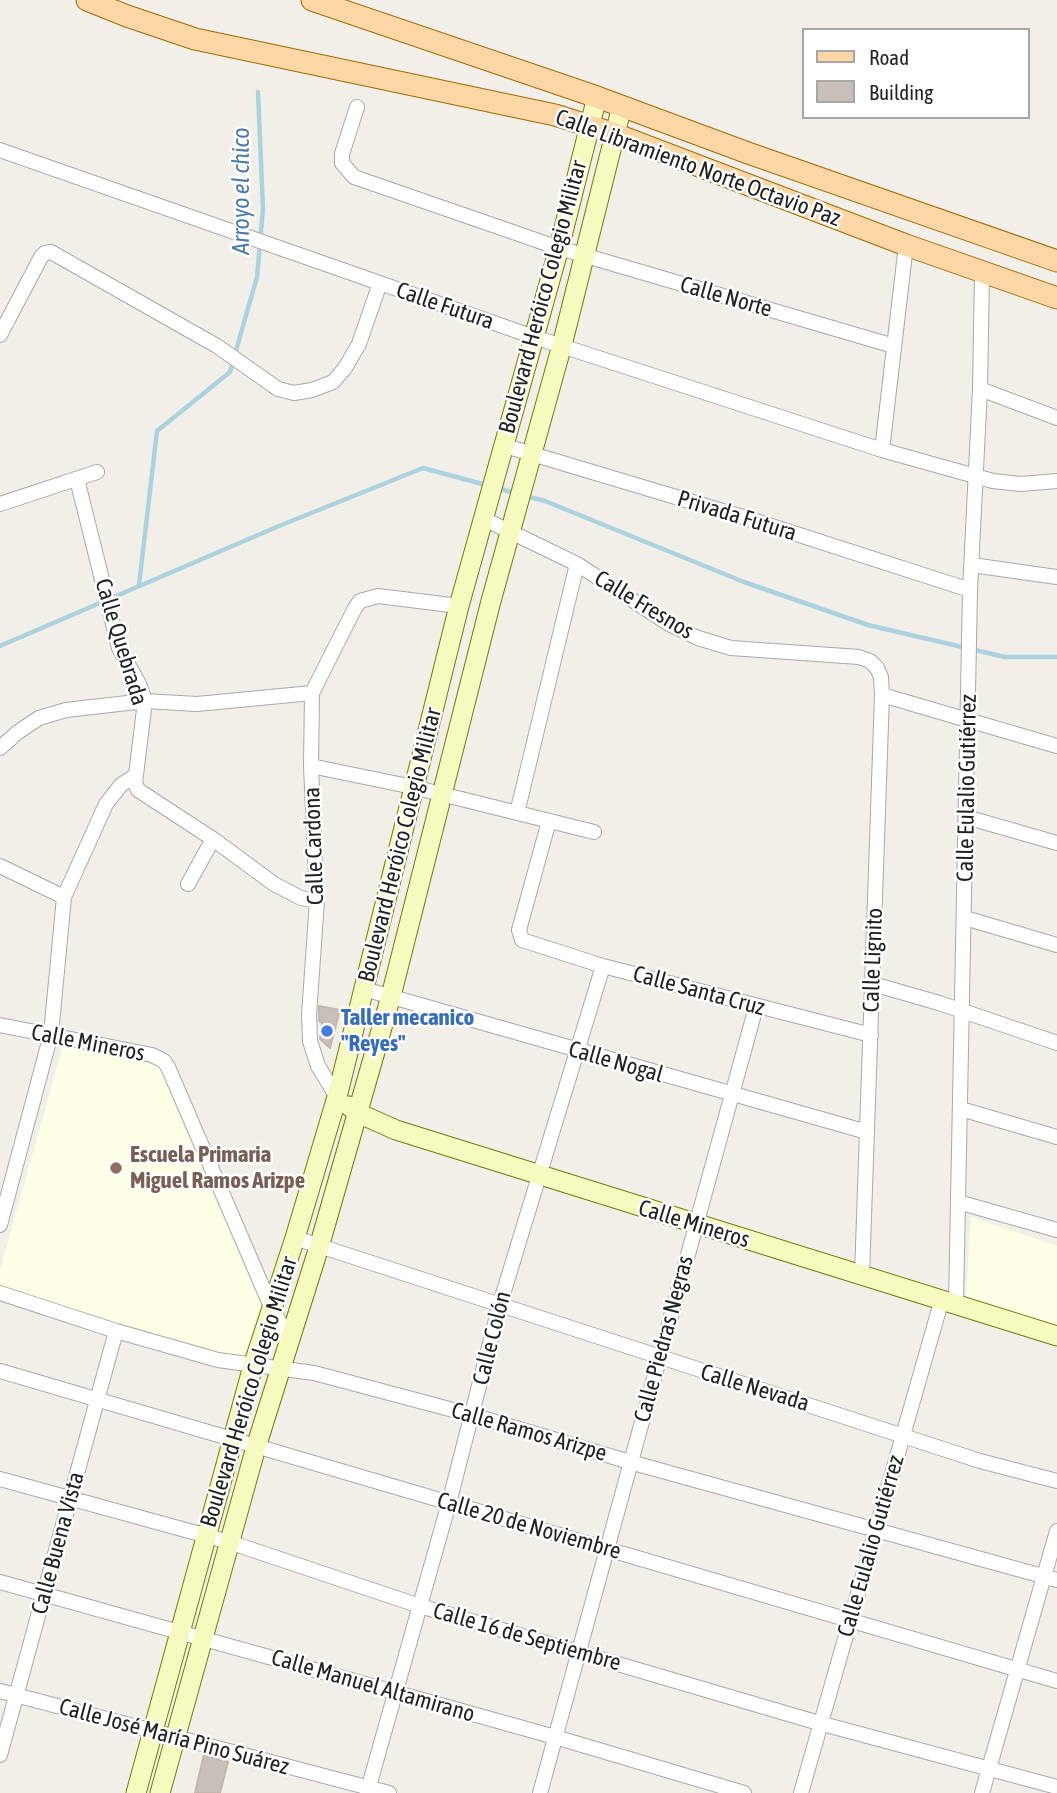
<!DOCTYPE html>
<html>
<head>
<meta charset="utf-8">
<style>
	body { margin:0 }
	#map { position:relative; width:1057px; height:1793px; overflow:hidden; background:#f2efe9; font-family:"Asap Condensed",sans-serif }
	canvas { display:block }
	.legend { position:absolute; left:802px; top:28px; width:228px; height:91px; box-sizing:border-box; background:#fff; border:2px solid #a7a7a7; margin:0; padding:9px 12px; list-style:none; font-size:21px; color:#222 }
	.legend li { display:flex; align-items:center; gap:14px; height:35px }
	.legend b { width:35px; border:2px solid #a7a7a7 }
</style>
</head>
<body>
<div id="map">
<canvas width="1057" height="1793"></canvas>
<ul class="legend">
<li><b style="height:9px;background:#fcd6a4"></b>Road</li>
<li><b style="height:19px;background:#c7bfb8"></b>Building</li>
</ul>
</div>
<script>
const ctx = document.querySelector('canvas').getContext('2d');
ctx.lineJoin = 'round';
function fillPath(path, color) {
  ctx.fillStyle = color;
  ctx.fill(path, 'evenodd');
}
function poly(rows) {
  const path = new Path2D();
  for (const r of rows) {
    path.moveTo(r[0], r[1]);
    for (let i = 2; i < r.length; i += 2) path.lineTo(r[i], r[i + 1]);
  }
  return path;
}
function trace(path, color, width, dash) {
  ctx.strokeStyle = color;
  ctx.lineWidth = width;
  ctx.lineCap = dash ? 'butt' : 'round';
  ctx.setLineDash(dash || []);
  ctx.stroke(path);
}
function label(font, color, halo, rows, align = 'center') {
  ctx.font = font + ' "Asap Condensed",sans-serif';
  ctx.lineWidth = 5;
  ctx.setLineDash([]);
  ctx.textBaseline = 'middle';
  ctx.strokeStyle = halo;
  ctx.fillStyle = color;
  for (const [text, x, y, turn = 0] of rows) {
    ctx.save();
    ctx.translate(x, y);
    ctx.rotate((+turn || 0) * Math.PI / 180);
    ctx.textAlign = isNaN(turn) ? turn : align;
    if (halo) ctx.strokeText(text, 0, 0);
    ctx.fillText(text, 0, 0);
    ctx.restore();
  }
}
const education = poly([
	[63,1046,159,1065,261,1303,243,1360,0,1287,0,1270],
	[971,1217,1057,1246,1057,1326,966,1296]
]);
const stream = poly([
	[235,354,257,277,263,209,258,92],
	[498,488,517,494],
	[525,496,545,501,744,582,868,625,1005,657,1057,657],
	[139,585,157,431,230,372,233,362],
	[0,646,279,526,423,468,486,485]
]);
const building = poly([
	[319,1006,340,1010,330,1048,320,1039,322,1023,319,1021,319,1006],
	[204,1754,228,1762,220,1793,195,1793,204,1754]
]);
const street = poly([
	[357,107,342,154,342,163,354,177,559,248,894,346],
	[0,150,534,337,882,450,993,481,1021,484,1057,481],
	[0,335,41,257,45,253,51,252,217,346,278,389,294,393,312,390,333,382,345,368,359,344,380,283],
	[980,389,1057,418],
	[502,445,756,521,970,590],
	[882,450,906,245],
	[77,479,119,648,139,684,145,701,135,783,138,790,213,839,274,884,301,898,317,901],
	[0,504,97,472],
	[482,518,577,564,669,624,698,638,731,648,859,657,870,661,877,668,881,677,882,695,862,1275],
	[972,565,1057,577],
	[882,695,1057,746],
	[0,748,18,732,39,718,66,710,145,701,197,704,312,693],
	[311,766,413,787,594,832],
	[517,813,577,564],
	[966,817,1057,843],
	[549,821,519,930,522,940,603,966,871,1035],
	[0,866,64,897],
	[188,884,213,839],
	[965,918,1057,945],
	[873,984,939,1003,1057,1043],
	[364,989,867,1132],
	[0,1025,152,1055,164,1061,168,1067,272,1309,290,1339],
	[337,1097,318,1066,310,1041,309,1015,317,901,311,766,312,693,355,608,360,601,378,596,459,606],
	[961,1109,1057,1137],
	[958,1202,1057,1230],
	[0,1225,51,1034,64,897,106,804,121,785,136,775],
	[295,1238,980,1461,1057,1481],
	[0,1293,116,1331,218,1360,314,1373,472,1415,630,1462,1057,1580],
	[956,1304,970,590,980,389,982,273],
	[0,1371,1057,1681],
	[0,1479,229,1542,420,1606,819,1723,1057,1787],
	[0,1582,555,1737,744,1793],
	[0,1691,389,1793],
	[0,1755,116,1331],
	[367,1793,449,1503,500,1304,603,966],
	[540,1793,756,1007],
	[801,1793,942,1299],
	[982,1793,1057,1531]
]);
const secondary = poly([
	[349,1106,358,1113,396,1130,1057,1336],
	[136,1793,253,1366,295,1238,337,1097,459,606,559,248,597,97],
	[160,1793,256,1447,319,1247,391,996,491,601,562,345,622,106]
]);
const primary = poly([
	[87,0,127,16,195,39,555,115,615,134,906,245,1057,298],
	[312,0,597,97,748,153,1057,261]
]);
const markers = [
	[327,1031,7,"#3f7fe0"],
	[116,1168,7,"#8d6e63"]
];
const streetNames = [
	["Calle Libramiento Norte Octavio Paz",698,168,20],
	["Boulevard Heróico Colegio Militar",543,297,-75],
	["Calle Norte",726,297,16],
	["Calle Futura",445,306,19],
	["Privada Futura",737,516,17],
	["Calle Fresnos",644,605,31],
	["Calle Quebrada",121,642,73],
	["Calle Eulalio Gutiérrez",967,788,-89],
	["Boulevard Heróico Colegio Militar",400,845,-76],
	["Calle Cardona",314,846,-92],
	["Calle Lignito",873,960,-88],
	["Calle Santa Cruz",699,991,15],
	["Calle Mineros",88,1043,11],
	["Calle Nogal",616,1062,16],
	["Calle Mineros",694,1224,17],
	["Calle Colón",492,1338,-76],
	["Calle Piedras Negras",664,1339,-75],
	["Calle Nevada",755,1388,17],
	["Boulevard Heróico Colegio Militar",249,1392,-73],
	["Calle Ramos Arizpe",529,1432,16],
	["Calle 20 de Noviembre",529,1526,16],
	["Calle Buena Vista",58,1543,-75],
	["Calle Eulalio Gutiérrez",871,1546,-74],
	["Calle 16 de Septiembre",527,1637,16],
	["Calle Manuel Altamirano",373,1686,16],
	["Calle José María Pino Suárez",174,1737,15]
];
const shopNames = [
	["Taller mecanico",341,1018],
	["\"Reyes\"",341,1044]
];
const educationNames = [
	["Escuela Primaria",130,1155],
	["Miguel Ramos Arizpe",130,1181]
];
const waterNames = [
	["Arroyo el chico",241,191,-90]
];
fillPath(education, '#ffffe5');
trace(stream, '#aad3df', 4.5);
fillPath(building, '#c7bfb8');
trace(building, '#c4b6ab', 2);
trace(street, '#a9a9a9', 16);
trace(secondary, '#707d05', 21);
trace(primary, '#a06b00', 23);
trace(street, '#fff', 14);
trace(secondary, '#f7fabf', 19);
trace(primary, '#fcd6a4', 21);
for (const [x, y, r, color] of markers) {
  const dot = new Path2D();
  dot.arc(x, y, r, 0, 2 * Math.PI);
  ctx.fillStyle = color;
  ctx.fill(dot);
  trace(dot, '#fff', 2.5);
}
label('23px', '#222', '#fff', streetNames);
label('bold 23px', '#366cbe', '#fff', shopNames, 'left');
label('bold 23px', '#785e54', '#fff', educationNames, 'left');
label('italic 24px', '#4a7aab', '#fff', waterNames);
</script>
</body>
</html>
